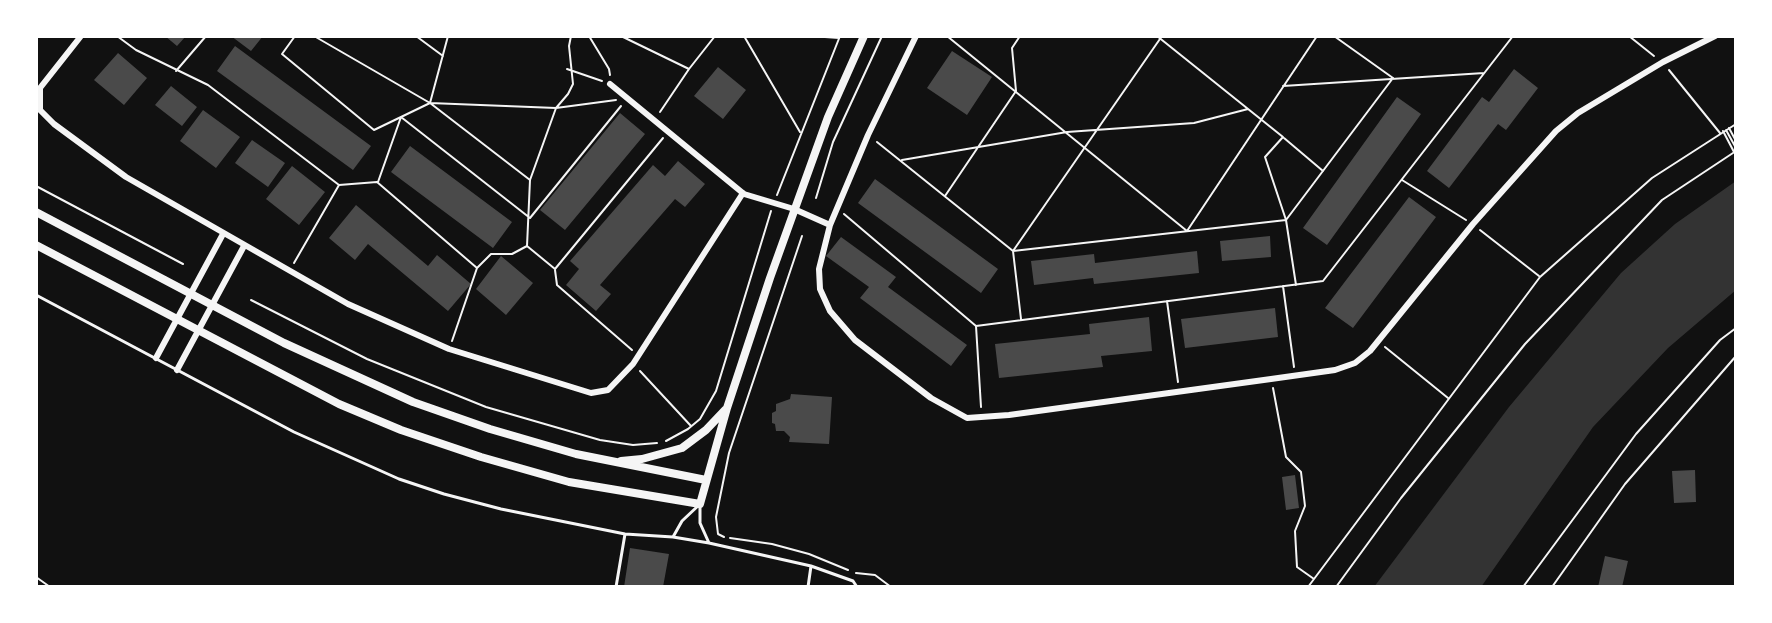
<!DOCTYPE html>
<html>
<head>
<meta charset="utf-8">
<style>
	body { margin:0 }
	#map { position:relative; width:1772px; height:623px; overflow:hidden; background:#111; font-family:"Times New Roman",serif }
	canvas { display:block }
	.frame { position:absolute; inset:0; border:38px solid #fff; pointer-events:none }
</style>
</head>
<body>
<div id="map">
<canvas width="1772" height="623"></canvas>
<div class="frame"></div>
</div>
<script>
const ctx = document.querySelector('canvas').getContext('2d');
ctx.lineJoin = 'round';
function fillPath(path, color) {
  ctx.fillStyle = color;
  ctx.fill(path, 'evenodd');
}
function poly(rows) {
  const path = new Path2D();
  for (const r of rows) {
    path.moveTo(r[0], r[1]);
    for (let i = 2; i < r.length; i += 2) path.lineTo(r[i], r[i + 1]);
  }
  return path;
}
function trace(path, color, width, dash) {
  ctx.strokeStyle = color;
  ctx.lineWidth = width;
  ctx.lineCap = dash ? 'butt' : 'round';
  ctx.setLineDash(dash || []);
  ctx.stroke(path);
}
const water = poly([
	[1736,181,1736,290,1668,348,1593,427,1481,587,1374,587,1509,407,1621,273,1675,224]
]);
const building = poly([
	[165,36,186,36,177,46],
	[231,36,263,36,251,51],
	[235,46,371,146,353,170,217,71],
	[952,51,992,77,967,115,927,88],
	[118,53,147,78,124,105,94,80],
	[718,67,746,90,723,119,694,96],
	[1514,69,1538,88,1506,130,1498,124,1449,188,1427,171,1482,97,1489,102],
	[171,86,197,107,182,126,155,105],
	[1397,97,1421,114,1327,245,1303,228],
	[203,110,240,137,216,168,180,141],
	[620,113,645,134,565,230,540,210],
	[252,140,285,163,268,187,235,163],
	[410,146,512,222,493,248,391,172],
	[678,161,705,184,685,207,675,199,600,285,611,294,596,311,566,285,579,269,570,261,653,165,665,176],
	[292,166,325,192,299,225,266,199],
	[875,179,998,269,981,293,858,203],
	[1409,197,1436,217,1353,328,1325,308],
	[356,205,428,266,437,255,471,284,448,311,368,244,355,260,329,238],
	[1270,236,1271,257,1222,261,1220,241],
	[841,237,896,277,888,287,967,345,951,366,860,298,869,287,826,256],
	[1197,251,1199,273,1094,284,1093,278,1034,285,1031,261,1094,254,1095,263],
	[501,256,533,283,506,315,476,289],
	[1275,308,1278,337,1185,348,1181,319],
	[1149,317,1152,351,1101,356,1103,367,999,378,995,344,1090,334,1089,324],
	[791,394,832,397,829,444,789,442,790,437,784,431,776,431,775,424,772,423,772,413,776,411,776,404,790,399],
	[1695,470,1696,502,1674,503,1672,471],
	[1295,475,1299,508,1286,510,1282,477],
	[630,548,669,554,663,587,624,587],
	[1605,556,1628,561,1622,587,1598,587]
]);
const path = poly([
	[117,36,136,50,208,85,339,185,377,182,477,268,491,254,512,254,527,246,555,269,663,138],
	[295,36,282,54,374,130,401,117,530,218,621,106],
	[314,36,430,103,530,180],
	[416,36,443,56],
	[589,36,609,69,610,75],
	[621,36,689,69,715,36],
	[744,36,800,132],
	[811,36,839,38],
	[947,36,1187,231,1317,36],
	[1157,36,1283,137,1265,157,1286,220,1296,285],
	[1334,36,1393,78],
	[1629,36,1654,56],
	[567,69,602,81],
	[1669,70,1720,133],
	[176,71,206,36],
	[1283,86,1484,73],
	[430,103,556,108,616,100],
	[660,112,689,69],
	[1729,128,1736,141],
	[1726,130,1736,148],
	[1723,131,1734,152],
	[1284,138,1323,171],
	[877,142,1013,251,1286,220,1393,78],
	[902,160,1067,132,1194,123,1248,109],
	[1402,180,1466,220],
	[378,182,401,117,430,103,448,36],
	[36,186,183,264],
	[777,195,840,36],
	[945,196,1016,91,1012,48,1020,36],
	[816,198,833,142,882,36],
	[844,214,976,326,1323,281,1513,36],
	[1480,230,1539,276],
	[527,246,530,180,556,108,568,94,573,84,569,46,571,36],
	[294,263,339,185],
	[555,270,557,285,632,350],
	[1283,286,1294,367],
	[251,300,367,359,486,407,600,440,633,445,657,443],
	[1167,301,1178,382],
	[1021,319,1013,251,1162,36],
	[976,326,981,407],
	[452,341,477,268],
	[1385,347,1448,398],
	[640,371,691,426],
	[1273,388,1286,457,1301,472,1305,506,1295,531,1297,567,1314,579],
	[666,441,688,429,700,419,716,391,771,211],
	[724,537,718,534,716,517,729,453,802,236],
	[730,538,772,544,809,554,848,570],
	[856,573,875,575,891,587],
	[36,577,50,587],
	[1308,587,1540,277,1652,178,1736,124],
	[1336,587,1401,498,1525,344,1662,200,1736,151],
	[1523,587,1636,434,1720,340,1736,328],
	[1552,587,1625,484,1736,356]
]);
const service = poly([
	[36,295,294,432,399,479,444,494,501,509,625,534,673,537,709,543,811,566,853,581,857,587],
	[700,505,700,523,709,543],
	[673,537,682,521,699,505],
	[616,587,625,534],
	[808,587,811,566]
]);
const minor = poly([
	[81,36,40,88,40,110,54,124,126,177,348,304,449,349,591,393,608,390,633,364,743,193],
	[916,36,868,135,830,225,819,269,820,289,830,311,855,340,931,398,967,418,1009,415,1271,379,1335,370,1355,363,1370,351,1473,224,1556,131,1578,113,1663,62,1715,36],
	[610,84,744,194,794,209,830,225],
	[156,358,223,234],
	[177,370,244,246]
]);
const tertiary = poly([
	[36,212,284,343,413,402,490,429,576,454,706,480],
	[36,245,339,404,401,430,481,457,569,482,700,504,727,408,770,278,828,117,864,36],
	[621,461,642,459,682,448,706,430,725,410]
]);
fillPath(water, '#333');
fillPath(building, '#4a4a4a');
trace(path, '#f5f5f5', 2);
trace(service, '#f5f5f5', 3);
trace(minor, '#f5f5f5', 6);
trace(tertiary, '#f5f5f5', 8);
</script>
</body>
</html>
